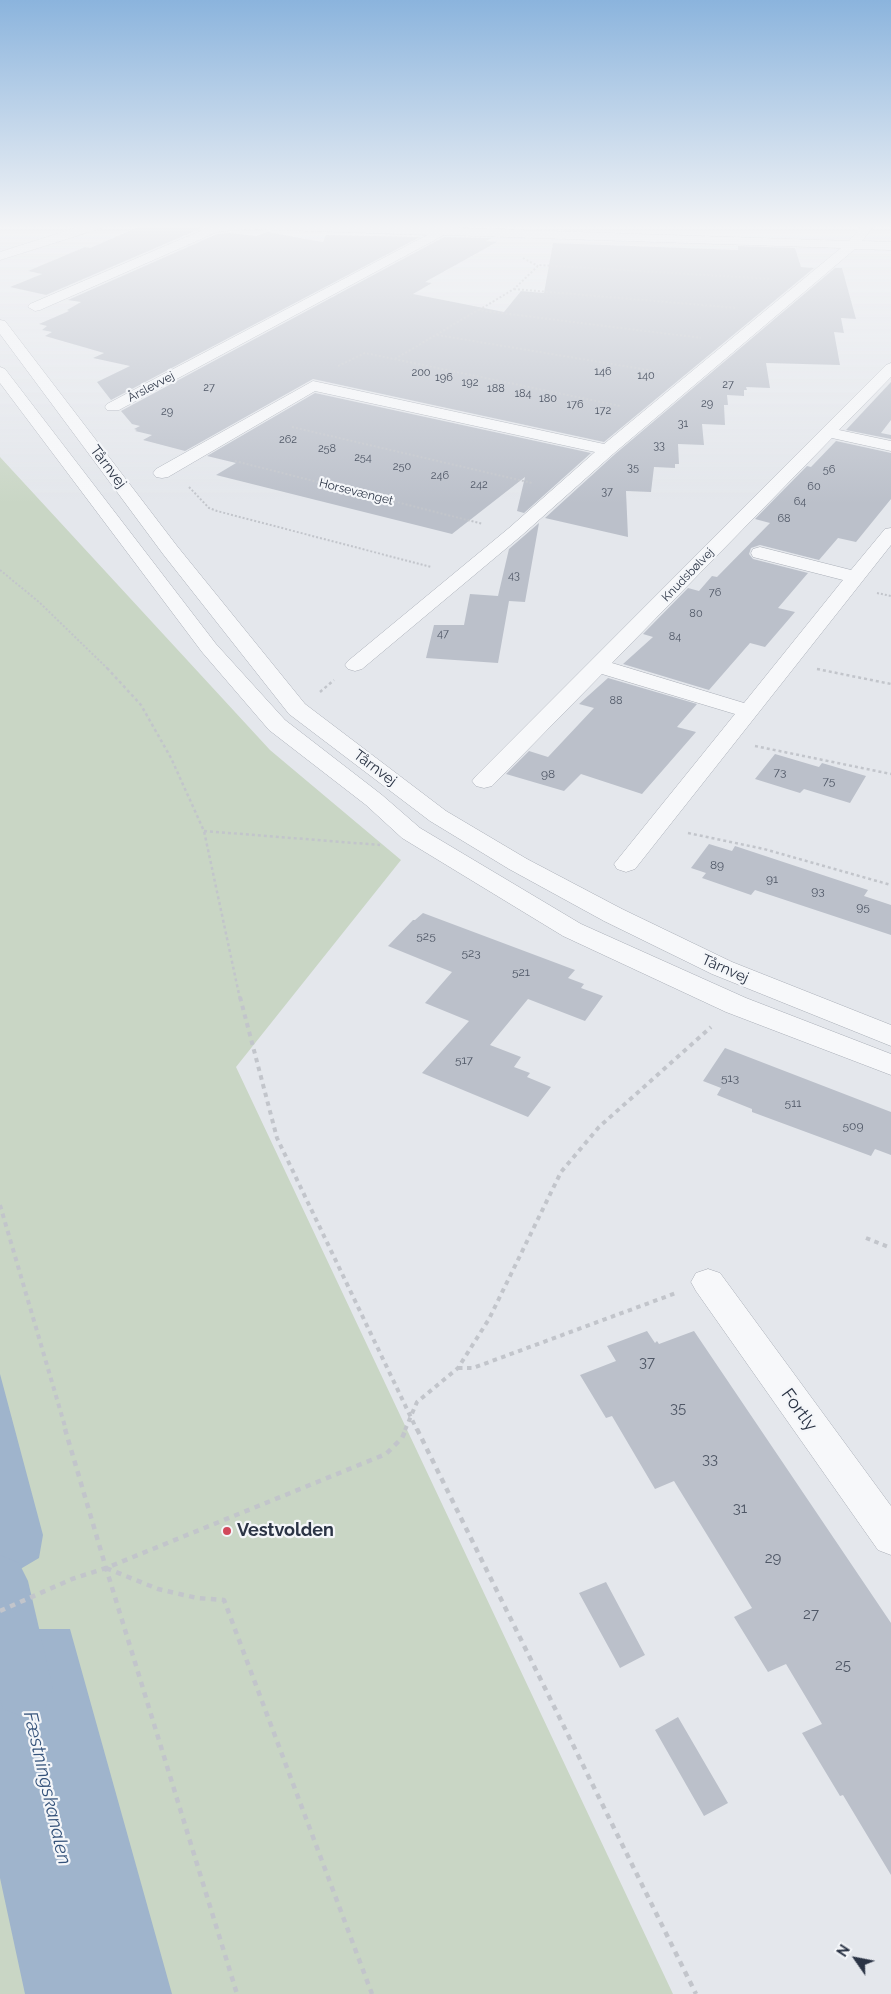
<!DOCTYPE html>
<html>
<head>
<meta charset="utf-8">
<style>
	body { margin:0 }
	#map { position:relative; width:891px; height:1994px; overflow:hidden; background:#e4e7ec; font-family:Raleway,sans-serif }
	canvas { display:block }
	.north { position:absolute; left:831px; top:1934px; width:50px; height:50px; -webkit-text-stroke:4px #f4f6f9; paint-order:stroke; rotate:303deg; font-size:14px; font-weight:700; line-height:20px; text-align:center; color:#2b3445 }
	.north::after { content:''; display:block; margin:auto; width:18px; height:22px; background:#2b3445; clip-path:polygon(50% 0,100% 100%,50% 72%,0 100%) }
</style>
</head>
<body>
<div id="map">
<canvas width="891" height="1994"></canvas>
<div class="north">N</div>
</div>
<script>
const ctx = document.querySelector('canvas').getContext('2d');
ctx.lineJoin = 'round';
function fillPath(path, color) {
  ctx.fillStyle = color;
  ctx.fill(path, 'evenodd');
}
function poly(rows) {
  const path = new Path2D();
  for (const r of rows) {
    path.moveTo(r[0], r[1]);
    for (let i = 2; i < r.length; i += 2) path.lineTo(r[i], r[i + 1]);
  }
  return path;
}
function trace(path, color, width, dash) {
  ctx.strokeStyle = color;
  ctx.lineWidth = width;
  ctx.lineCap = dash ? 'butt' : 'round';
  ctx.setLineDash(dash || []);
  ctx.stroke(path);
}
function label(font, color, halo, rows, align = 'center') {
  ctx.font = font + ' Raleway,sans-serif';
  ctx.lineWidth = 4.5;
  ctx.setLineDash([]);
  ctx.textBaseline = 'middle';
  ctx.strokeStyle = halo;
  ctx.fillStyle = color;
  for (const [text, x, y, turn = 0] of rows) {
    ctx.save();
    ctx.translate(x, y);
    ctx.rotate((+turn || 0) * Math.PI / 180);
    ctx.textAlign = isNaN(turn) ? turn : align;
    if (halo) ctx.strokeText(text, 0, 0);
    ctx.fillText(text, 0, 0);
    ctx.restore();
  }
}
const green = poly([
	[0,457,270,750,401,860,236,1067,673,1994,0,1994]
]);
const water = poly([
	[0,1374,43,1535,39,1558,0,1581],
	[28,1629,70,1629,172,1994,25,1994,0,1878,0,1642]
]);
const canal = poly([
	[0,1555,19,1563,28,1581,53,1688,45,1709,24,1717,3,1709,0,1700,0,1555]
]);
const building = poly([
	[143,225,185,225,202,228,46,295,10,287,42,274,28,271,85,247,90,248],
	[267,232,323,242,326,235,420,237,111,400,97,382,130,366,93,358,104,353,45,336,52,332,42,330,47,326,39,324,69,311,67,310,81,302,68,300,217,234,229,233,257,236],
	[444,237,492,238,486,241,497,242,425,282,432,283,413,294,504,312,521,291,544,293,553,243,738,250,738,246,795,248,801,267,814,268,604,442,313,379,185,451,143,440,152,435,135,431,137,430,134,429,140,426,132,424,121,411],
	[835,268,842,268,856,319,841,318,844,333,834,332,840,365,766,363,770,388,746,387,747,390,744,390,744,396,727,395,728,405,724,405,725,425,702,424,704,445,678,444,679,464,675,464,675,468,654,467,651,492,626,491,628,537,545,518,614,455],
	[891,382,891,420,881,433,891,435,891,439,846,430],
	[315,393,591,453,524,513,517,511,525,477,452,534,216,475,236,463,207,456],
	[836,441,891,453,891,499,856,542,838,538,819,560,760,545,751,548,749,554,753,559,808,573,778,608,795,612,765,647,750,643,709,690,623,664,653,637,643,634,688,588,699,591,712,576,717,577,770,523,755,519,807,466,811,467],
	[539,523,525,602,509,601,498,663,426,658,434,625,464,625,470,594,498,596,509,549],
	[608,678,697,704,677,727,696,732,642,794,581,774,564,791,506,774,529,751,548,757,594,708,579,704],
	[775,754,819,767,822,763,866,776,850,803,804,789,800,793,755,779],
	[709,844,732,851,735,846,868,890,864,896,891,905,891,935,755,890,751,895,702,878,706,873,691,868],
	[423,913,575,970,568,978,584,984,581,988,603,996,585,1021,528,999,490,1045,521,1057,514,1067,530,1073,527,1077,551,1087,528,1117,422,1073,469,1021,425,1003,452,972,388,946,413,920,415,920],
	[725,1048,891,1112,891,1155,875,1149,871,1156,752,1112,752,1109,717,1095,721,1088,703,1081],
	[647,1331,655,1343,657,1341,659,1344,694,1331,891,1623,891,1875,843,1795,840,1796,802,1733,822,1724,786,1664,768,1672,734,1617,752,1608,674,1481,655,1489,612,1416,606,1418,580,1375,616,1361,607,1346],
	[606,1582,645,1655,620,1668,579,1593],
	[678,1717,728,1803,704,1816,655,1730]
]);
const pathFar3 = poly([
	[523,258,538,266],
	[514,289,737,308],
	[479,310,514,289,539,265,772,279],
	[437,335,660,372],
	[395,359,478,310,701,338],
	[338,366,365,353,620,406],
	[292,427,532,483],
	[235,461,483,524],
	[189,487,209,508,217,511,431,567],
	[0,570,39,602,108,669],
	[877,593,891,596],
	[817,669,819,669]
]);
const pathFar2 = poly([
	[107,668,141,705,171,758,204,831,240,999],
	[817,669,891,684],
	[320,692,334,680],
	[755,746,891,774],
	[204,831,380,845],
	[688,833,764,849,891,885]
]);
const pathFar1 = poly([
	[240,997,277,1138,417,1430],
	[0,1205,66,1430],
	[866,1238,891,1248],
	[458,1368,473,1368,676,1293],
	[405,1430,417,1402,458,1368,489,1319,561,1172,599,1127,711,1027]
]);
const path = poly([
	[65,1429,106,1568,237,1994],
	[417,1429,696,1994],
	[106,1568,158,1589,197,1598,224,1600,372,1994],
	[0,1611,72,1579,106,1568,386,1454,402,1438,406,1429]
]);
const minor = poly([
	[84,225,104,225,102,228,0,260,0,252,84,225],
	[214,225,372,225,849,241,862,225,875,225,862,241,891,242,891,250,855,249,613,454,521,536,362,669,355,671,348,669,345,665,348,661,509,528,595,452,315,391,168,477,162,478,156,477,153,473,156,469,313,381,604,444,841,248,444,235,119,410,107,410,105,407,107,404,427,235,248,229,217,232,40,310,35,311,28,307,30,304,214,225],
	[0,320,5,321,177,546,305,704,446,811,527,859,622,909,732,962,891,1025,891,1046,712,974,604,921,509,869,430,821,289,714,163,554,0,334,0,320],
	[891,363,891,377,839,430,891,441,891,451,832,438,612,663,744,703,843,580,753,557,751,553,753,549,760,547,851,570,885,529,891,528,891,545,635,869,626,872,617,869,614,864,735,714,602,674,492,786,484,788,476,786,472,781,476,776,886,365,891,363],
	[0,367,5,369,216,644,285,720,382,795,420,828,581,924,746,998,891,1054,891,1075,726,1012,563,936,402,838,366,805,269,730,202,652,0,383,0,367],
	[708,1269,720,1273,891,1506,891,1555,878,1550,696,1291,691,1282,696,1273,708,1269]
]);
const markers = [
	[227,1531,5,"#d1495b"]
];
const farNumbernames = [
	["146",603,372],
	["200",421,373],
	["140",646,376],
	["196",444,378],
	["192",470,383],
	["27",728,385],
	["27",209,388],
	["188",496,389],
	["184",523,394],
	["180",548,399],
	["29",707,404],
	["176",575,405],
	["172",603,411],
	["29",167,412],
	["31",683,424],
	["262",288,440],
	["33",659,446],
	["258",327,449],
	["254",363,458],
	["250",402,467],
	["35",633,468],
	["56",829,470],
	["246",440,476],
	["242",479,485],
	["60",814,487],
	["37",607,492],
	["64",800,502],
	["68",784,519],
	["43",514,576],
	["76",715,593],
	["80",696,614],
	["47",443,634],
	["84",675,637],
	["88",616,701]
];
const farStreetnames = [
	["Årslevvej",151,387,-28],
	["Horsevænget",356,492,14],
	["Knudsbølvej",688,575,-46]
];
const numberNames = [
	["73",780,772],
	["98",548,774],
	["75",829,781],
	["89",717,865],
	["91",772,879],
	["93",818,891],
	["95",863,907],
	["525",426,936],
	["523",471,953],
	["521",521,972],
	["517",464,1060],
	["513",730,1078],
	["511",793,1103],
	["509",853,1126]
];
const streetNames = [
	["Tårnvej",108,467,53],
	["Tårnvej",375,768,37],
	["Tårnvej",725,969,24]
];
const nearNumbernames = [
	["37",647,1362],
	["35",678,1408],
	["33",710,1459],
	["31",740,1508],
	["29",773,1558],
	["27",811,1614],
	["25",843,1665]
];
const nearStreetnames = [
	["Fortly",799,1410,54]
];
const nearPoinames = [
	["Vestvolden",237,1531]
];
const nearWaternames = [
	["Fæstningskanalen",47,1788,77]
];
fillPath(green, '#c9d6c5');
fillPath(water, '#9fb4cc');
fillPath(canal, '#9fb4cc');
fillPath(building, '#bbc0ca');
trace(minor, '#a9aeb7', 1);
trace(pathFar3, '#c2c5cb', 2, [2, 2]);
trace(pathFar2, '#c2c5cb', 2.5, [3, 3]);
trace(pathFar1, '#c2c5cb', 4, [4.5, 4.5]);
trace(path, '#c2c5cb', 4.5, [5.5, 5.5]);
fillPath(minor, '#f7f8fa');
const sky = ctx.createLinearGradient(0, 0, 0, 504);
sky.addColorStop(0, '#8bb4dd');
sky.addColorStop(0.45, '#f3f4f6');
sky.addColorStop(1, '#f3f4f600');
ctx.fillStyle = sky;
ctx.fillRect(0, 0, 891, 504);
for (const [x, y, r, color] of markers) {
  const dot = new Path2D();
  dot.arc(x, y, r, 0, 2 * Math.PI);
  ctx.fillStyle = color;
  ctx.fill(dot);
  trace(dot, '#f4f6f9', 2);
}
label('11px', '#4f5766', null, farNumbernames);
label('12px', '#2b3445', '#f4f6f9', farStreetnames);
label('12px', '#4f5766', null, numberNames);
label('15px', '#2b3445', '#f4f6f9', streetNames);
label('15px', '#4f5766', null, nearNumbernames);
label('18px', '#2b3445', '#f4f6f9', nearStreetnames);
label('bold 18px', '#2b3445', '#f4f6f9', nearPoinames, 'left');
label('italic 19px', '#34527a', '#f4f6f9', nearWaternames);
</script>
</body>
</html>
